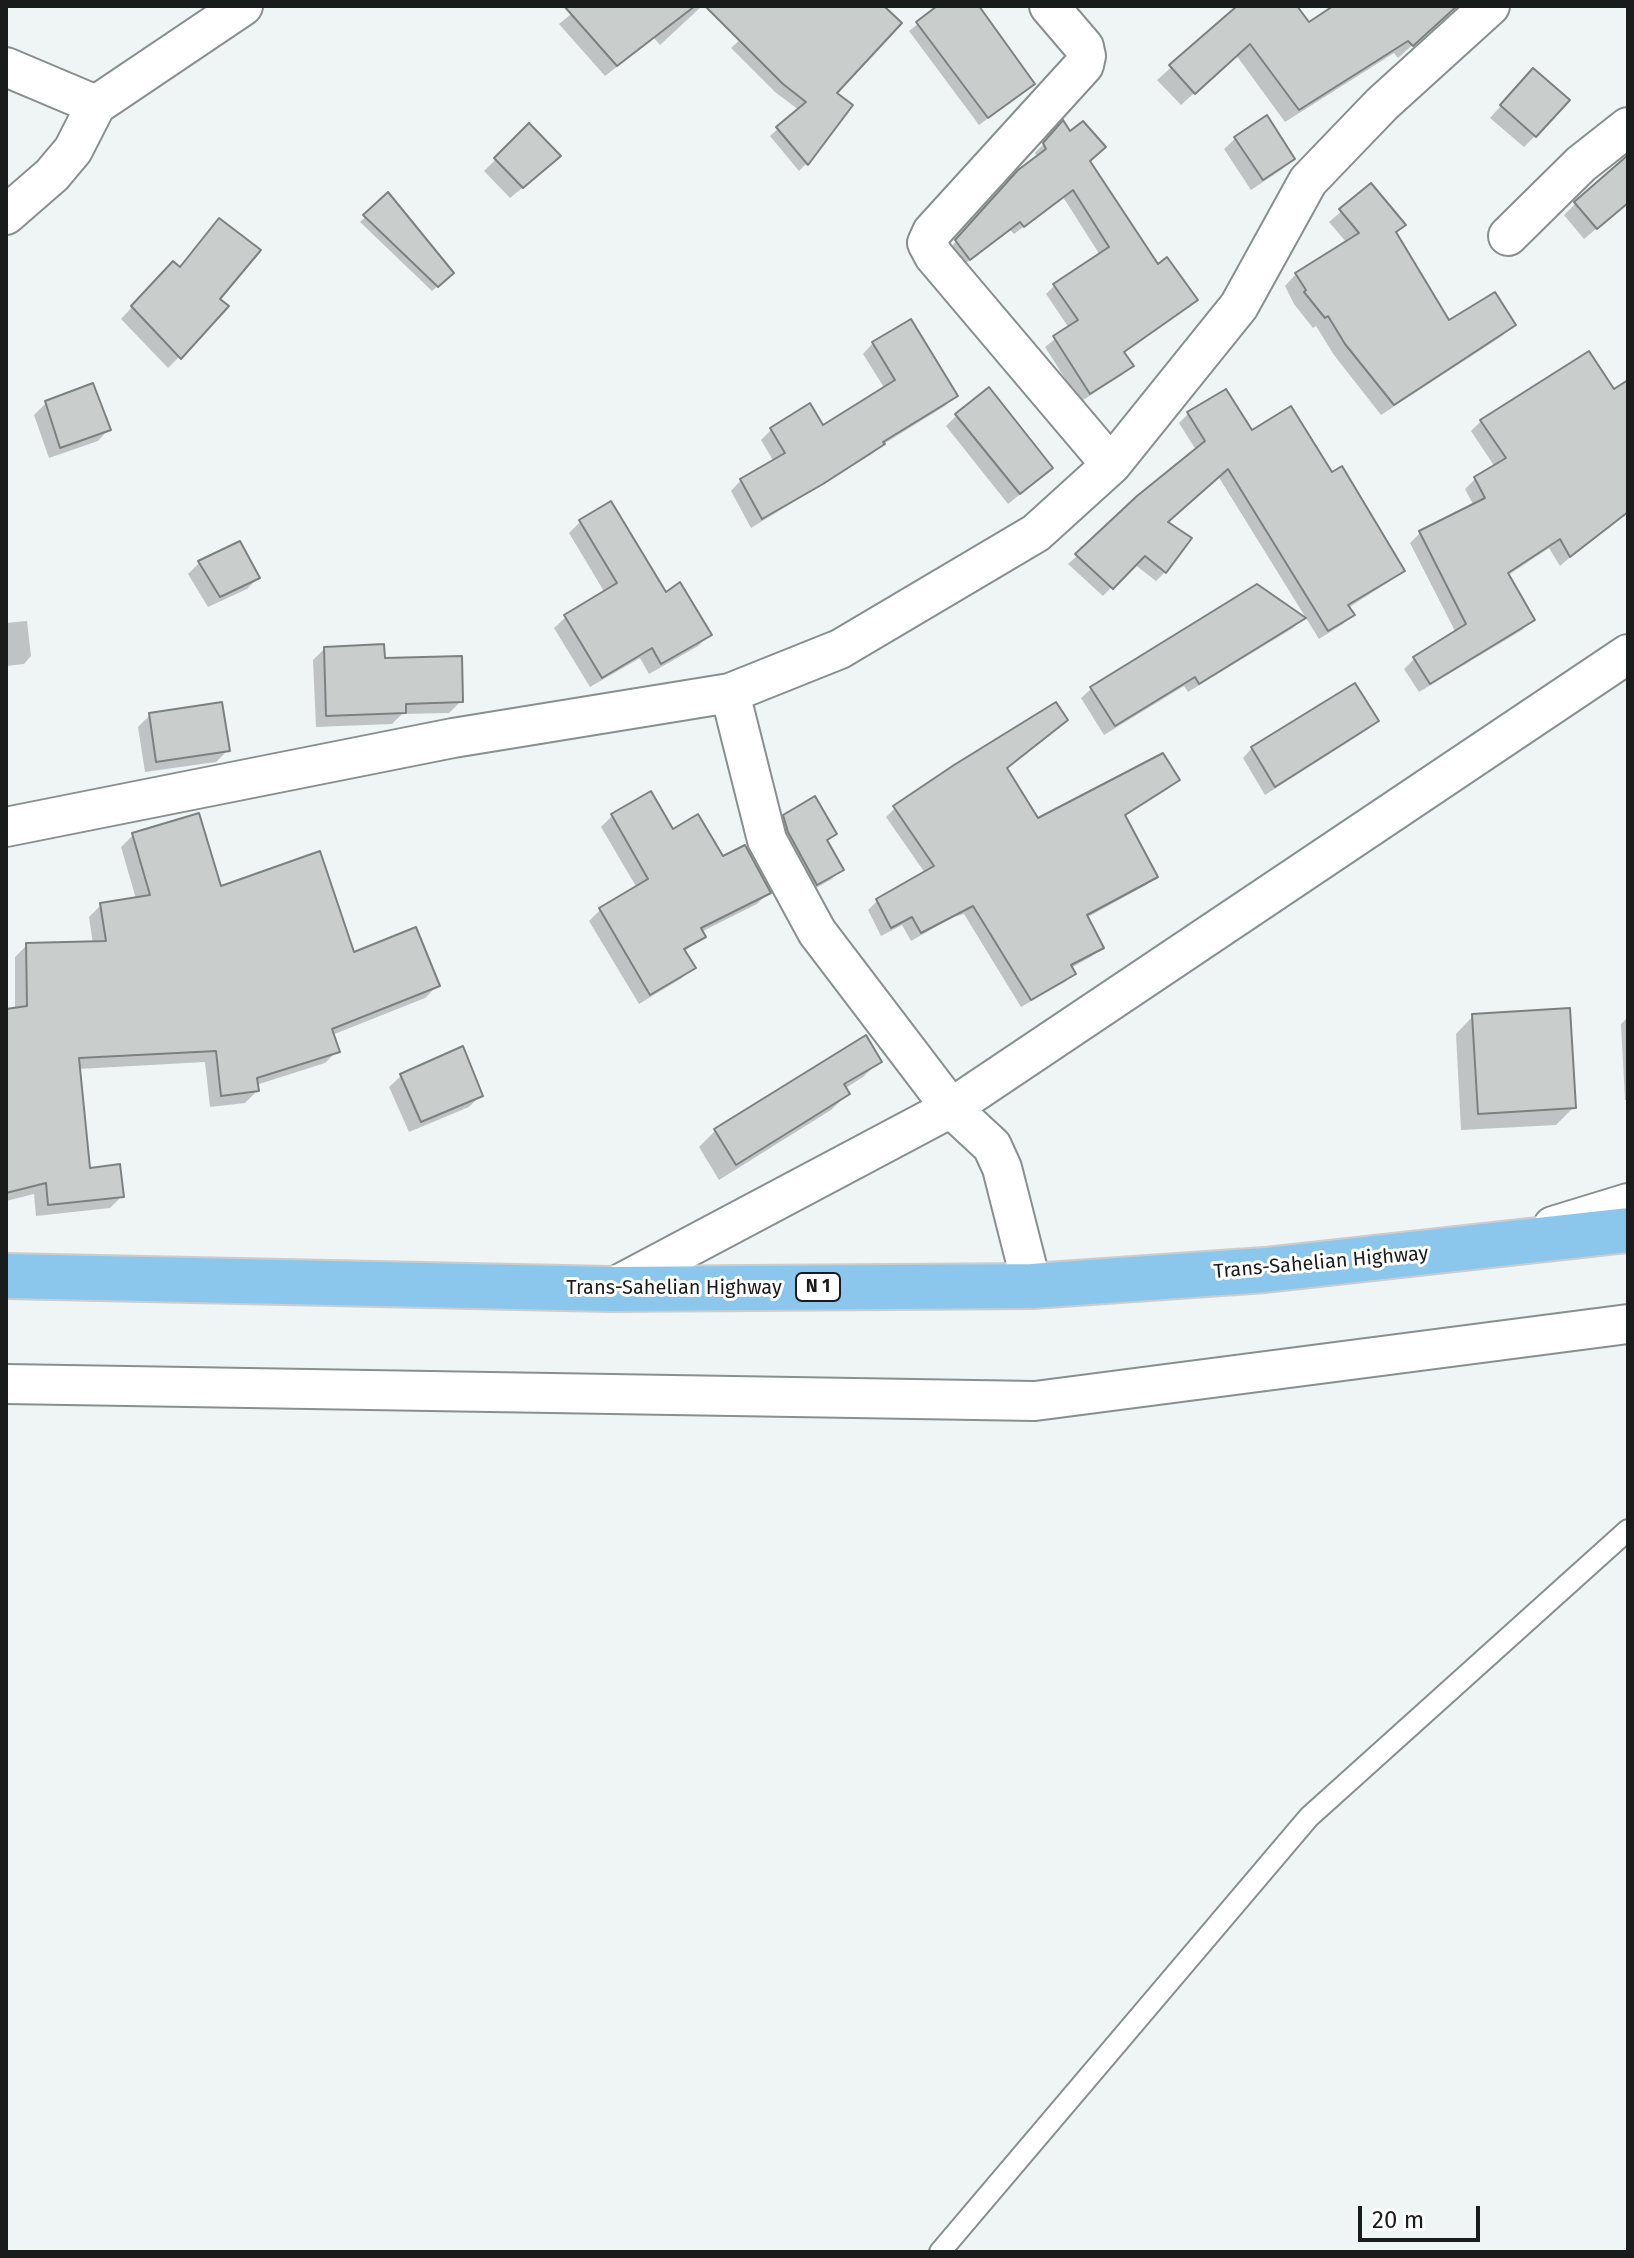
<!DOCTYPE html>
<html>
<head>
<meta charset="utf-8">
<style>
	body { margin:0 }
	#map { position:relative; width:1634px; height:2258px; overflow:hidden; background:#eff4f5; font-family:"Fira Sans",sans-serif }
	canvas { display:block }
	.frame { position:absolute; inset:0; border:8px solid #1a1c1c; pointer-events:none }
	.scale { position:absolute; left:1358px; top:2206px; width:122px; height:36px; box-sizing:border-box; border:4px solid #1a1c1c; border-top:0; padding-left:10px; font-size:24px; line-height:28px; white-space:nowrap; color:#1a1c1c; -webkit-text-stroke:6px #fff; paint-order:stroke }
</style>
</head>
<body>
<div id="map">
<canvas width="1634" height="2258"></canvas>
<div class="frame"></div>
<div class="scale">20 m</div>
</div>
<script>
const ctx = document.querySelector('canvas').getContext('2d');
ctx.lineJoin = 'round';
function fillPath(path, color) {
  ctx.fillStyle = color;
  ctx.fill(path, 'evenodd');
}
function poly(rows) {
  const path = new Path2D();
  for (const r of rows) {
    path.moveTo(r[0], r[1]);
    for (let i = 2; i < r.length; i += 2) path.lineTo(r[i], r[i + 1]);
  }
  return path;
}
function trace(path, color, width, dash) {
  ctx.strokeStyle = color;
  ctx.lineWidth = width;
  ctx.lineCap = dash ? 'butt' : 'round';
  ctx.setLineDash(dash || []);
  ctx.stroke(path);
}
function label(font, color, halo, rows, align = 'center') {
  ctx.font = font + ' "Fira Sans",sans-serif';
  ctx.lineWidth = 6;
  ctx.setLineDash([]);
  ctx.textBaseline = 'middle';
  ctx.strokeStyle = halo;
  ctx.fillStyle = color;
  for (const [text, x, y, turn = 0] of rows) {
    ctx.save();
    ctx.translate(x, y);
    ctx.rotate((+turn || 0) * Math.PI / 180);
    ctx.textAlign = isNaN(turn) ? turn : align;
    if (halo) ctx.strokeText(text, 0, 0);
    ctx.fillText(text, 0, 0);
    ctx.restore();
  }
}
const shadow = poly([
	[581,6,702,6,660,45,654,38,605,76,559,24],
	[793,6,881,6,834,94,807,163,799,171,770,136,799,110,775,92,731,48,767,14],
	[940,6,977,6,1033,84,979,125,909,31],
	[1240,6,1295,6,1308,25,1337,6,1456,6,1398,58,1394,53,1285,122,1236,55,1181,105,1157,80],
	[1522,82,1535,136,1524,147,1490,118],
	[529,126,547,168,510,198,484,171],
	[1055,132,1088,162,1157,267,1195,300,1123,353,1131,366,1122,375,1080,402,1045,347,1069,328,1046,294,1055,285,1100,255,1063,197,1014,234,1010,230,961,267,950,248,1015,176,1038,158,1035,153],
	[1236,138,1293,159,1281,170,1251,190,1224,149],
	[1628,158,1628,202,1584,239,1564,215,1597,182],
	[1371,186,1394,233,1449,323,1514,325,1502,336,1381,415,1334,355,1316,326,1313,328,1294,304,1285,286,1296,274,1347,243,1329,222],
	[388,195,452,273,432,291,360,222],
	[162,275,217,299,179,357,168,368,121,319],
	[873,343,956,395,945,406,882,445,872,454,751,528,731,491,741,480,774,462,761,440,771,430,809,406,822,427,885,389,863,354],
	[1628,379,1628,507,1560,566,1549,548,1507,576,1532,620,1522,630,1419,692,1404,669,1414,659,1456,633,1410,543,1420,533,1474,506,1465,489,1475,479,1495,467,1471,431,1481,421,1612,389],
	[46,403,109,429,98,441,49,458,34,415],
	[1188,414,1251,433,1331,475,1402,570,1393,579,1348,608,1352,615,1343,624,1319,639,1218,476,1166,523,1165,572,1156,581,1134,564,1103,596,1068,564,1196,450,1179,423],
	[957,415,1039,479,1008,504,946,426],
	[580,522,665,594,710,635,698,646,649,674,640,658,590,687,554,628,566,617,605,593,569,533],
	[199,563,258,578,247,589,208,607,188,574],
	[1303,618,1293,628,1188,692,1184,686,1104,735,1081,698,1092,688],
	[27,621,31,656,24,664,6,666,6,623],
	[324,649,383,661,461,701,449,713,402,714,392,724,316,727,313,660],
	[150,715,228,750,216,762,145,772,138,727],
	[1376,721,1367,730,1265,795,1243,758,1252,748],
	[1005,769,1037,821,1177,780,1168,789,1124,817,1156,876,1146,885,1086,918,1101,947,1092,956,1071,968,1074,973,1065,982,1021,1007,964,914,953,917,911,941,902,925,881,936,868,910,877,901,925,873,886,817,895,808],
	[650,794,672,832,723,859,768,893,757,904,701,932,703,936,684,952,693,967,682,978,639,1004,589,921,600,910,637,888,601,827,612,816],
	[785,817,835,834,826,843,841,869,832,879,807,893,775,826],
	[133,835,220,889,353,955,437,986,425,998,332,1035,337,1051,325,1063,256,1085,257,1091,245,1103,210,1107,205,1062,78,1069,88,1170,122,1196,110,1208,36,1216,34,1194,6,1201,6,1011,15,1010,15,957,27,945,93,944,89,917,101,905,136,899,121,847],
	[1473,1016,1574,1107,1556,1125,1461,1130,1456,1034],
	[1628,1017,1628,1100,1625,1100,1621,1024],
	[865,1038,880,1061,863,1077,844,1089,848,1094,831,1110,719,1180,699,1147,715,1131],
	[462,1049,481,1095,469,1107,409,1132,389,1087,401,1076]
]);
const building = poly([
	[564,6,695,6,617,66,564,6],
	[705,6,884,6,902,23,837,93,853,105,808,165,776,127,806,102,783,84,705,6],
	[937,6,979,6,1035,84,988,118,916,22,937,6],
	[1237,6,1297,6,1309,22,1333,6,1457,6,1413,46,1408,41,1299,110,1250,44,1195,94,1169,65,1237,6],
	[1533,68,1570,100,1536,137,1500,105,1533,68],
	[1267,115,1295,159,1263,180,1234,137,1267,115],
	[1063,120,1070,131,1083,121,1106,147,1090,161,1158,264,1167,257,1198,300,1124,352,1134,366,1090,394,1053,336,1078,320,1053,284,1109,247,1073,190,1024,227,1020,222,970,260,955,240,1018,170,1046,149,1043,143,1063,120],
	[529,123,561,156,523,188,494,158,529,123],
	[1628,155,1628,203,1597,229,1574,202,1628,155],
	[1371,183,1406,225,1396,232,1449,320,1495,292,1516,325,1394,405,1345,344,1328,316,1325,318,1304,292,1306,290,1295,273,1359,233,1339,209,1371,183],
	[388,192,454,273,438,287,363,215,388,192],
	[219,218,261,250,220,299,229,306,181,359,131,306,173,261,180,267,219,218],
	[911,319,958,396,883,442,885,444,823,484,762,519,740,479,785,453,770,428,810,403,823,425,895,380,872,342,911,319],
	[1589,351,1614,389,1628,380,1628,512,1570,557,1560,539,1508,573,1535,620,1430,684,1413,657,1466,624,1419,531,1485,498,1474,477,1506,458,1480,420,1589,351],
	[93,383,111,430,60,448,45,401,93,383],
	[989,387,1053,468,1020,494,955,414,989,387],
	[1226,389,1252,430,1291,406,1332,472,1342,466,1405,571,1348,605,1355,615,1328,631,1228,469,1168,522,1192,538,1166,573,1145,556,1113,589,1075,554,1137,496,1205,441,1187,412,1226,389],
	[611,501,666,592,680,582,712,635,661,664,652,648,602,678,564,615,617,583,579,520,611,501],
	[240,541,260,578,220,597,198,561,240,541],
	[1257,584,1306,618,1199,684,1195,677,1115,726,1090,687,1257,584],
	[384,644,385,658,462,656,463,702,406,704,406,713,326,716,324,647,384,644],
	[1355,683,1379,721,1275,787,1251,747,1355,683],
	[222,702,230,751,156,762,149,713,222,702],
	[1056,702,1068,720,1007,768,1038,818,1163,753,1180,780,1125,815,1158,877,1087,915,1104,948,1071,965,1076,974,1031,1000,973,906,921,933,912,917,891,928,876,899,934,866,893,806,954,765,1056,702],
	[651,791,673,829,698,814,723,856,745,845,771,893,701,928,706,937,684,949,696,968,650,995,599,908,648,879,611,814,651,791],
	[815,796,837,834,827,840,844,870,817,885,788,832,783,815,815,796],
	[199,813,221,886,320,851,354,952,416,927,440,986,332,1029,340,1052,257,1078,259,1091,221,1096,216,1051,79,1058,90,1168,120,1164,124,1197,48,1205,46,1183,6,1193,6,1009,27,1006,26,943,106,941,100,903,150,895,132,833,199,813],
	[1570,1008,1576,1108,1478,1114,1472,1014,1570,1008],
	[866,1035,882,1062,844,1084,850,1094,736,1165,714,1129,866,1035],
	[463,1046,483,1096,421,1122,400,1074,463,1046]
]);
const service = poly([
	[940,2252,1309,1817,1628,1530]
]);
const minor = poly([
	[1049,6,1084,47,1086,56,1084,65,932,232,927,243,934,256,1111,465],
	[6,67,96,105],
	[6,215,52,175,73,150,96,105,243,6],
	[1508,236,1581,164,1628,127],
	[730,693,767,840,817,932,951,1108,992,1146,1002,1168,1032,1286],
	[6,827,453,738,730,693,840,649,1036,533,1111,465,1239,306,1308,181,1382,104,1490,6],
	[1553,1226,1628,1203],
	[610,1289,951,1108,1628,654],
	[6,1384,1035,1401,1628,1324]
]);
const trunk = poly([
	[6,1276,610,1289,1032,1286,1265,1270,1628,1230]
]);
const shields = [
	[818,1287,44]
];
const shieldNames = [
	["N 1",818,1287]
];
const streetNames = [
	["Trans-Sahelian Highway",1321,1263,-5],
	["Trans-Sahelian Highway",674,1288]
];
fillPath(shadow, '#0003');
fillPath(building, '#c9cecd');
trace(building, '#7c8180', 2);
trace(service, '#898e8f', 24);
trace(minor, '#898e8f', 42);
trace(trunk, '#cdcdcd', 48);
trace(service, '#fff', 20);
trace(minor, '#fff', 38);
trace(trunk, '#8bc7ec', 44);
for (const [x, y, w] of shields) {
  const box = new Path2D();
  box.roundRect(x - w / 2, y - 14, w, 28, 6);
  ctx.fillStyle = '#fff';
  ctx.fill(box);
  trace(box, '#1a1c1c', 2);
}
label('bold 18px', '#1a1c1c', null, shieldNames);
label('20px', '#1a1c1c', '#fff', streetNames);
</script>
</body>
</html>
